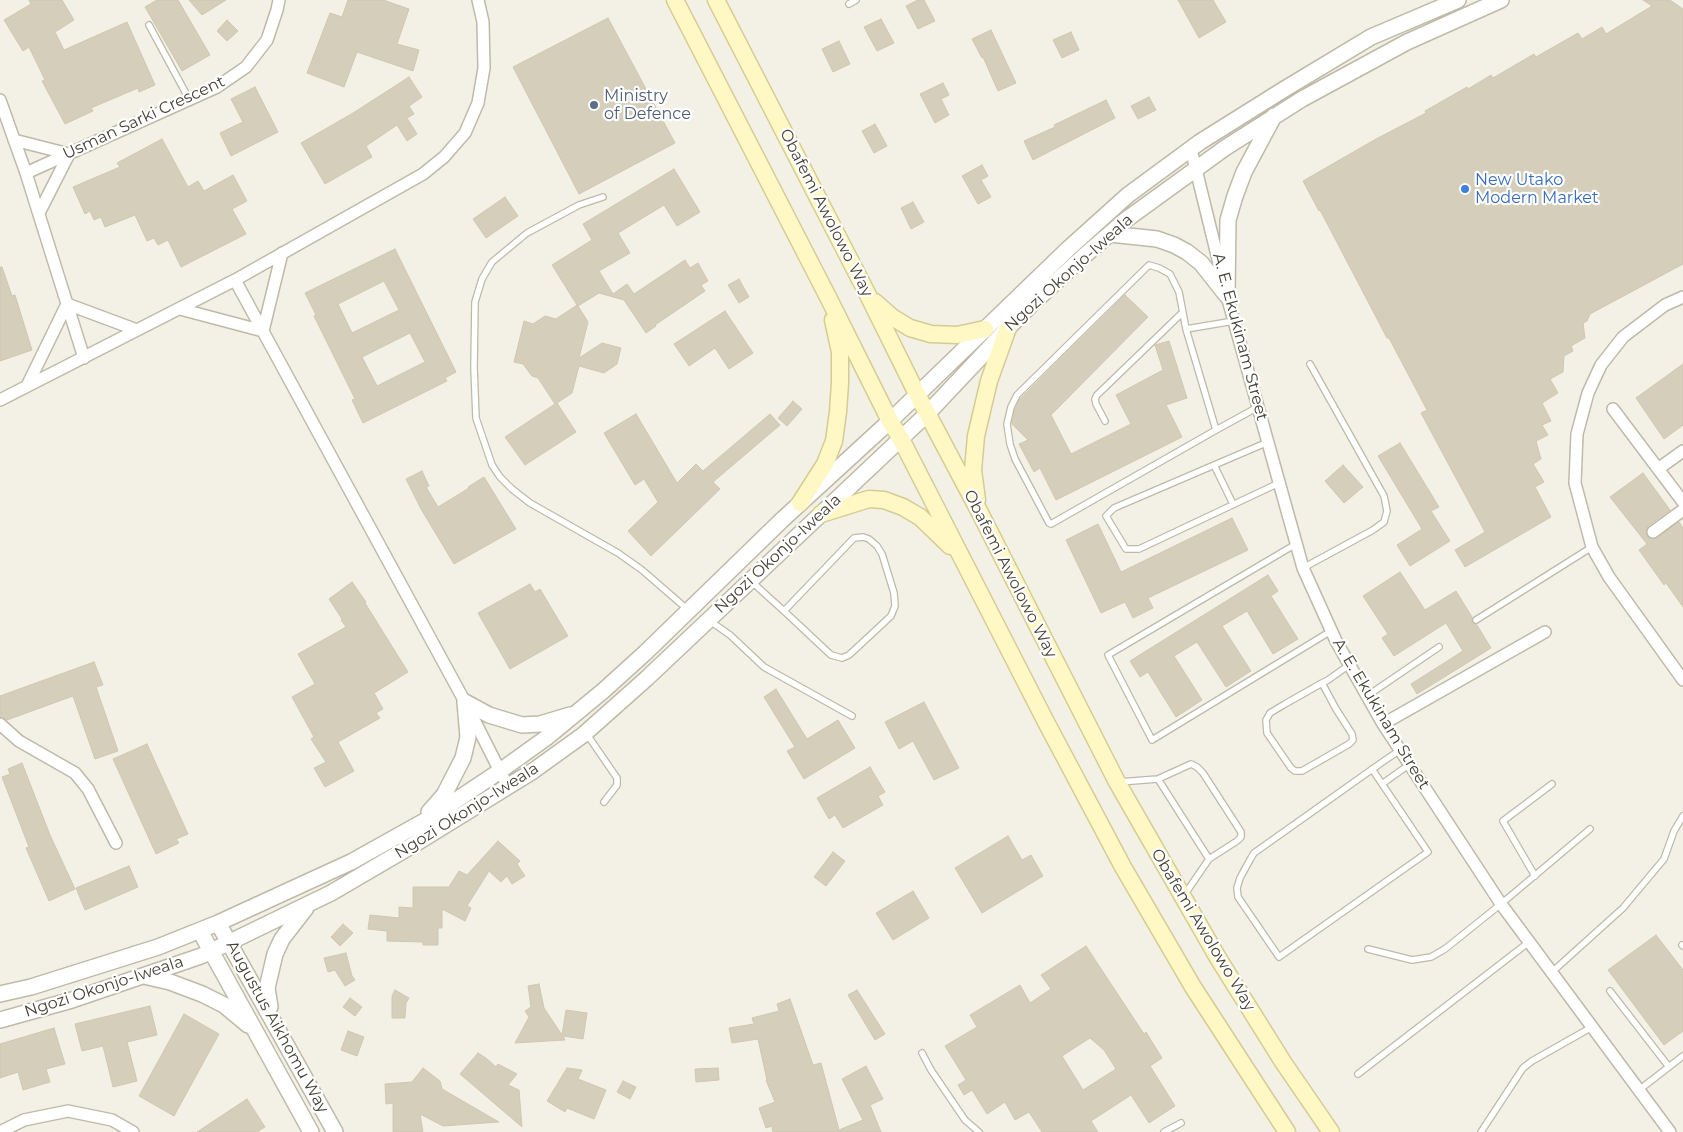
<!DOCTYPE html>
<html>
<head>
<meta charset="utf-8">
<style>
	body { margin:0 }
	canvas { display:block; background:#f3f1e5 }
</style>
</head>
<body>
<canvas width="1683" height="1132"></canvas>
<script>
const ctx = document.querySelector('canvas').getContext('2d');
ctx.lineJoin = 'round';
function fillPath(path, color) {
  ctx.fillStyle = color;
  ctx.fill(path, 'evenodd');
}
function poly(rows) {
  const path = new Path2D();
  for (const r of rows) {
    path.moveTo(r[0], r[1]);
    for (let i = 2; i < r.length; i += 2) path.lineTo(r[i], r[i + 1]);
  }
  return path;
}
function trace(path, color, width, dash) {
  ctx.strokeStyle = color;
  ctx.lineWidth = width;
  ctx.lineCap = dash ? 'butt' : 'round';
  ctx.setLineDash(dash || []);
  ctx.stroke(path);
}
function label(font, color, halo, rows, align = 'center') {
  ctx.font = font + ' Montserrat,sans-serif';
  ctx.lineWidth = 4.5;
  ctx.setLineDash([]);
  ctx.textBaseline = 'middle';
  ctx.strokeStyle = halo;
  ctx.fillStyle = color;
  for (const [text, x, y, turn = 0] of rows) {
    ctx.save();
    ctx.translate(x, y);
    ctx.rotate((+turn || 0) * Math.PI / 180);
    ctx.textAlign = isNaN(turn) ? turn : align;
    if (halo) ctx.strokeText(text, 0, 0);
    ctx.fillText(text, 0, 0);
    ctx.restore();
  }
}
const building = poly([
	[29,0,62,0,74,20,55,32,64,50,127,22,155,85,139,92,138,88,91,108,93,111,65,124,42,81,45,80,29,47,23,51,4,20,31,4,29,0],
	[157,0,178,0,210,55,182,71,145,7,157,0],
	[189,0,226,0,202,15,189,0],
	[348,0,383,0,409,9,397,44,419,50,413,71,357,52,344,87,307,73,330,13,342,17,348,0],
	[918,0,924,0,935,21,918,29,906,6,918,0],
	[1178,0,1213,0,1226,22,1199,38,1178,0],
	[1643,0,1670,0,1683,9,1683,264,1590,314,1587,321,1583,323,1585,338,1571,346,1573,351,1564,356,1563,372,1550,379,1558,393,1542,403,1551,421,1542,425,1548,435,1536,441,1541,459,1533,464,1544,482,1535,487,1551,517,1465,567,1455,550,1485,532,1421,413,1427,410,1389,338,1387,338,1320,210,1319,211,1303,181,1376,139,1426,113,1425,111,1467,87,1468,89,1491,75,1493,78,1534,54,1536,57,1578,33,1582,39,1602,27,1606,34,1652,6,1643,0],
	[608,18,675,143,579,194,513,67,608,18],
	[881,19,894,43,877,51,864,27,881,19],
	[227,20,238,31,227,41,217,31,227,20],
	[991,30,1016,83,998,91,983,57,982,58,972,39,991,30],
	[1071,32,1079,50,1062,58,1053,40,1071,32],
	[839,41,850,64,833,72,822,49,839,41],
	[409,77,422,97,409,106,414,114,407,118,417,134,407,141,397,125,366,146,372,157,325,184,301,143,353,113,409,77],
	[943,83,949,95,941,99,949,115,935,123,920,94,943,83],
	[255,87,278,132,231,156,220,133,243,122,231,99,255,87],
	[1149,97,1156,110,1138,119,1131,106,1149,97],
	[1106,100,1115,118,1033,160,1024,141,1055,127,1054,125,1106,100],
	[875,124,887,146,874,153,862,131,875,124],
	[162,139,188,187,198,181,204,191,233,175,247,201,232,209,246,234,181,267,168,240,158,245,154,238,147,241,135,215,105,227,101,217,94,220,90,211,85,214,73,187,120,167,117,163,162,139],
	[982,165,988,176,981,180,991,197,978,204,962,176,982,165],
	[674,169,700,212,677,226,664,205,618,233,630,253,599,271,613,294,627,284,634,294,685,260,690,268,698,263,708,281,701,285,705,291,655,325,656,326,646,333,624,300,599,293,578,306,588,322,579,358,602,343,621,348,617,364,604,373,579,366,572,393,557,403,576,432,525,465,505,437,555,404,538,378,532,376,523,364,514,362,524,321,533,324,545,316,556,319,577,305,552,265,592,240,583,224,674,169],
	[505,197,518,216,486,238,473,219,505,197],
	[913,202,924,222,911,229,901,208,913,202],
	[395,249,456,372,445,378,447,381,363,423,352,400,355,399,314,316,316,315,305,293,395,249],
	[384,281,399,310,352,333,338,304,384,281],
	[410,333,425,362,377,386,362,357,410,333],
	[0,267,2,267,12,296,15,295,32,350,0,361,0,267],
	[739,279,749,297,739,303,728,285,739,279],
	[1125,295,1148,317,1051,415,1071,454,1131,424,1116,395,1163,370,1155,345,1169,341,1187,398,1166,405,1182,437,1056,500,1040,468,1034,472,1019,444,1028,440,1012,424,1015,409,1020,399,1125,295],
	[725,311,753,353,729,369,715,348,689,366,674,344,725,311],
	[1683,364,1683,425,1664,439,1636,398,1683,364],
	[793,401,802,409,787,426,778,418,793,401],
	[636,414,677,483,696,464,703,471,770,414,780,425,713,482,720,489,651,556,628,531,658,502,644,479,635,485,604,433,636,414],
	[1400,443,1439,507,1431,511,1450,541,1410,566,1397,545,1422,529,1378,456,1400,443],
	[1343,465,1363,487,1344,503,1325,481,1343,465],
	[422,471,429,486,426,487,438,507,469,488,468,487,484,477,516,529,454,564,421,509,406,479,422,471],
	[1643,473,1670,510,1648,526,1646,532,1647,536,1650,539,1657,538,1679,522,1683,528,1683,607,1666,583,1664,585,1639,550,1647,544,1610,497,1643,473],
	[1232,518,1248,550,1148,598,1153,608,1133,618,1125,602,1101,613,1066,540,1098,524,1121,572,1232,518],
	[1400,572,1425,610,1456,591,1472,617,1472,622,1477,625,1491,648,1417,694,1411,684,1463,651,1446,623,1394,656,1382,638,1388,634,1363,596,1400,572],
	[1268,575,1278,591,1271,596,1298,639,1273,654,1247,611,1222,626,1251,671,1226,687,1197,642,1174,656,1202,700,1176,717,1148,672,1140,677,1130,661,1268,575],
	[352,582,366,602,365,603,408,672,374,693,383,709,376,713,380,718,338,742,354,771,325,787,314,768,326,762,311,739,314,737,292,697,315,684,298,654,346,627,341,620,342,619,329,599,352,582],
	[530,584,535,592,540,589,568,636,510,669,478,613,530,584],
	[94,662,103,685,96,687,118,751,95,759,73,696,7,720,0,717,0,696,94,662],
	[776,689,807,739,838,720,855,748,804,779,787,751,795,747,764,697,776,689],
	[924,702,959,768,934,780,913,741,899,749,885,722,924,702],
	[147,744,188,834,176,839,179,843,156,854,113,759,147,744],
	[22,763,50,835,75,889,49,901,26,848,29,847,2,777,10,774,8,769,22,763],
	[870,767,885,792,878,796,883,805,843,828,835,815,829,819,817,798,870,767],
	[1008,836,1022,860,1031,855,1043,876,982,913,955,868,1008,836],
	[498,841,520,861,517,864,525,876,512,884,507,876,501,882,489,871,467,906,471,908,465,921,442,909,442,928,438,928,438,945,423,945,423,942,387,941,387,931,368,929,370,915,399,918,399,907,413,908,413,887,449,887,459,871,467,875,498,841],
	[833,852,845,861,826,886,814,877,833,852],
	[129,866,138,887,85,910,76,888,129,866],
	[913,891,929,918,893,940,876,913,913,891],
	[343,924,353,933,340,946,331,937,343,924],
	[1656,935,1683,970,1683,1031,1664,1045,1608,970,1656,935],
	[1086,946,1144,1034,1146,1032,1162,1058,1150,1066,1175,1106,1149,1123,1131,1095,1091,1121,1098,1132,1042,1132,1029,1112,1015,1120,1005,1102,987,1114,972,1090,964,1095,958,1085,966,1080,945,1046,977,1027,970,1015,1020,985,1030,1003,1051,989,1041,975,1086,946],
	[1090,1038,1104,1050,1116,1069,1083,1090,1062,1056,1090,1038],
	[346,953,352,976,355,980,345,986,335,970,328,972,324,958,346,953],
	[539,984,544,1008,562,1035,566,1010,587,1013,583,1039,563,1036,565,1040,515,1043,529,1017,525,1011,531,1007,528,986,539,984],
	[395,990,409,998,406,1003,405,1018,392,1018,392,996,395,990],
	[857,990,885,1034,875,1040,848,995,857,990],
	[350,998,362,1007,355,1016,343,1007,350,998],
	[790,999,813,1065,821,1063,839,1130,863,1120,842,1079,866,1066,883,1099,870,1105,881,1132,773,1132,772,1126,766,1128,759,1108,775,1102,766,1080,767,1080,758,1039,732,1043,729,1028,754,1024,752,1018,779,1011,777,1004,790,999],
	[150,1006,157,1035,127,1042,137,1081,113,1087,103,1046,82,1051,75,1024,150,1006],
	[184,1014,219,1034,174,1116,139,1096,184,1014],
	[54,1028,65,1064,46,1069,50,1082,23,1090,18,1072,0,1078,0,1044,54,1028],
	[348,1031,364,1037,357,1056,341,1050,348,1031],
	[478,1053,486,1058,496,1067,498,1064,517,1074,508,1085,519,1090,522,1127,460,1074,478,1053],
	[423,1068,440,1081,442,1089,499,1122,443,1126,420,1114,423,1132,393,1132,393,1103,386,1104,385,1084,412,1082,423,1068],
	[567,1068,582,1070,578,1079,606,1090,594,1119,567,1108,565,1112,547,1101,567,1068],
	[718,1068,719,1080,696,1082,695,1069,718,1068],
	[623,1081,636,1087,630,1099,617,1092,623,1081],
	[247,1099,265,1127,257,1132,197,1132,247,1099]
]);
const service = poly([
	[849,4,856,0],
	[149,25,189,99],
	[603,197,579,205,527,233,492,262,482,279,475,302,474,368,476,418,492,465,500,477,512,489,530,503,618,553,642,570,687,609],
	[1234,321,1186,329,1216,430,1258,407],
	[1186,329,1179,292,1170,274,1159,268,1149,265,1017,395,1011,407,1007,424,1010,444,1015,459,1049,523,1051,524,1216,430],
	[1105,421,1096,404,1095,399,1097,395,1182,313],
	[1268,442,1114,508,1106,516,1126,549,1139,549,1279,483],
	[1214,465,1233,504],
	[1296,544,1108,655,1152,740,1331,631],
	[1303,568,1373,530,1384,522,1387,511,1384,496,1310,364],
	[752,582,784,611,831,655,842,658,849,655,891,616,895,606,894,593,882,554,877,546,869,539,863,537,854,538,784,611],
	[1476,620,1592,547],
	[710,621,730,635,764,667,852,716],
	[1322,683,1336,709,1352,734,1353,740,1349,744,1302,771,1295,771,1291,768,1267,733,1266,720,1270,713,1285,704,1322,683,1328,680,1349,665],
	[1367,696,1439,647],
	[586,733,617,778,617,785,604,802],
	[1372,769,1428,852,1279,957,1238,897,1237,888,1240,878,1251,858,1254,853,1381,763,1400,750],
	[1158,779,1191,764,1197,767,1203,773,1241,832,1241,837,1237,841,1209,859],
	[1119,782,1158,779,1209,859,1185,894],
	[1382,784,1410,764],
	[1535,876,1503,821,1552,784],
	[1682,945,1683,946],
	[1368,949,1412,960,1431,957,1445,949,1501,904,1590,829],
	[1551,973,1623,908,1664,859,1674,831,1683,816],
	[1610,991,1669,1067],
	[922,1053,931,1070,965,1120,979,1132],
	[1358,1074,1529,942],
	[1639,1090,1683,1056],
	[1164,1132,1181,1123],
	[1481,1132,1523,1068,1532,1061,1592,1027]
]);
const minor = poly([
	[478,0,483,22,484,68,478,103,465,133,444,157,423,174,235,280,465,702,508,787],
	[0,100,26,173,84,358],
	[14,140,69,154,39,213],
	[1191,149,1227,296,1303,568,1336,641,1383,724,1501,904,1670,1132],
	[26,173,217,87,246,67,267,40,277,10,279,0],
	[1683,297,1665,305,1623,337,1601,365,1588,393,1577,434,1575,483,1592,547,1609,577,1683,680],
	[180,309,263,331,282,253],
	[27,386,67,304,137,330],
	[0,400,235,280],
	[1613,409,1683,502],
	[1658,469,1683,451],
	[1653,532,1683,510],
	[0,724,19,741,75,773,88,789,116,843],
	[1383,724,1545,632],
	[0,1132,24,1120,68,1111,112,1120,133,1132]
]);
const tertiary = poly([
	[1110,234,1157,239,1174,245,1187,252,1201,263,1227,296],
	[1227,296,1228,220,1235,196,1244,172,1274,116],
	[465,702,489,715,522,725,540,724,570,715],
	[429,812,444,795,463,758,468,737,465,702],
	[218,923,335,1132],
	[200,931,311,1132],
	[144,976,170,982,202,994,224,1005,248,1025],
	[0,994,31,987,158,947,218,923,351,862,428,819,500,771,546,738,603,691,645,653,783,519,890,421,1068,249,1128,195,1200,142,1283,90,1371,37,1458,0],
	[270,1007,267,988,275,954,282,939,306,908],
	[0,1020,72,1000,201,956,331,893,413,845,533,771,583,735,646,679,927,414,1008,328,1033,303,1084,256,1127,219,1225,148,1302,99,1407,42,1501,0]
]);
const secondary = poly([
	[675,0,829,299,890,421,901,439,1046,722,1123,867,1193,987,1287,1132],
	[716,0,869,297,917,394,978,509,1117,782,1218,958,1283,1062,1331,1132],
	[875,302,892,317,910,328,931,334,957,335,985,329],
	[977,500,973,470,976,436,989,381,1008,328],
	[800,503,825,464,834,441,838,412,840,383,840,352,833,320],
	[821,514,869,499,884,500,903,507,920,517,950,546]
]);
const markers = [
	[594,105,5,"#5c6f8a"],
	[1465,189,5,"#3f7fe0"]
];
const serviceNames = [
	["Ministry",604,96],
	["of Defence",604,114]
];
const streetNames = [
	["Usman Sarki Crescent",144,118,-25],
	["Obafemi Awolowo Way",826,213,63],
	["Ngozi Okonjo-Iweala",1069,273,-42],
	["A. E. Ekukinam Street",1240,337,75],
	["Ngozi Okonjo-Iweala",778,554,-43],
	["Obafemi Awolowo Way",1010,574,63],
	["A. E. Ekukinam Street",1381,714,59],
	["Ngozi Okonjo-Iweala",467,811,-32],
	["Obafemi Awolowo Way",1203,930,59],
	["Ngozi Okonjo-Iweala",104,987,-18],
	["Augustus Aikhomu Way",277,1027,61]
];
const shopNames = [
	["New Utako",1475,180],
	["Modern Market",1475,198]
];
fillPath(building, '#d5cebb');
trace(building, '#d0c7ae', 1);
trace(service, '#bfbaa8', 8);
trace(minor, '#bfbaa8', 14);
trace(tertiary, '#bfbaa8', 18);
trace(secondary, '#d5cc94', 19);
trace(service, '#fff', 5.5);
trace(minor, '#fff', 11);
trace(tertiary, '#fff', 15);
trace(secondary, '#fff8c4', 16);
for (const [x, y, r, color] of markers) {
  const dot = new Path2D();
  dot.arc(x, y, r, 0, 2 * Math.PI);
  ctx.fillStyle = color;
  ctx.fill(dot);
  trace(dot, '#fff', 2);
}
label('16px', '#4e5e75', '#fff', serviceNames, 'left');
label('16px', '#464135', '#fff', streetNames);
label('16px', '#366cbe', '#fff', shopNames, 'left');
</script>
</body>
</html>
